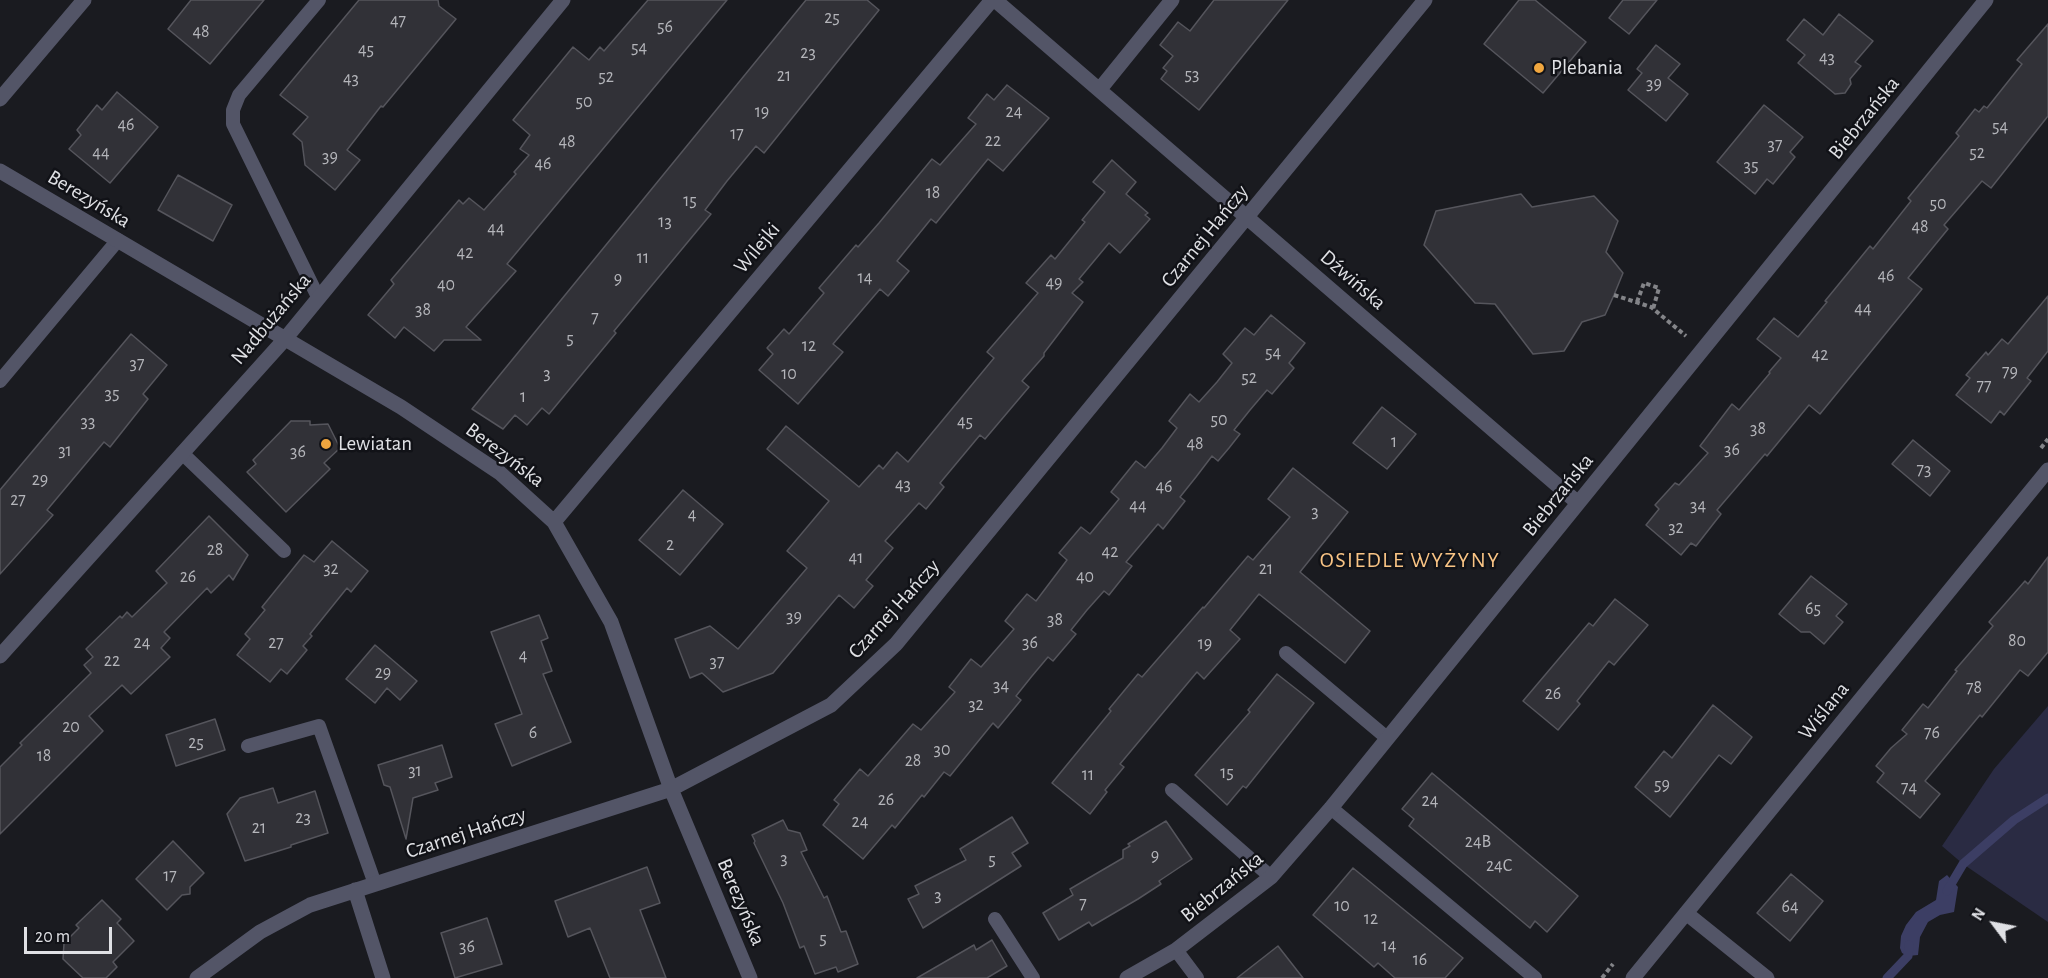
<!DOCTYPE html>
<html>
<head>
<meta charset="utf-8">
<style>
	body { margin:0 }
	#map { position:relative; width:2048px; height:978px; overflow:hidden; background:#1a1b20; font-family:"Alegreya Sans",sans-serif }
	canvas { display:block }
	.north { position:absolute; left:1964px; top:894px; width:60px; height:60px; -webkit-text-stroke:4px #111217; paint-order:stroke; rotate:302deg; font-size:16px; font-weight:700; line-height:24px; text-align:center; color:#e0e1e5 }
	.north::after { content:''; display:block; margin:auto; width:21px; height:27px; background:#e0e1e5; clip-path:polygon(50% 0,100% 100%,50% 72%,0 100%) }
	.scale { position:absolute; left:24px; top:927px; width:88px; height:27px; box-sizing:border-box; border:3px solid #e0e1e5; border-top:0; padding-left:8px; font-size:18px; line-height:21px; white-space:nowrap; color:#e0e1e5; -webkit-text-stroke:4px #111217; paint-order:stroke }
</style>
</head>
<body>
<div id="map">
<canvas width="2048" height="978"></canvas>
<div class="north">N</div>
<div class="scale">20 m</div>
</div>
<script>
const ctx = document.querySelector('canvas').getContext('2d');
ctx.lineJoin = 'round';
function fillPath(path, color) {
  ctx.fillStyle = color;
  ctx.fill(path, 'evenodd');
}
function poly(rows) {
  const path = new Path2D();
  for (const r of rows) {
    path.moveTo(r[0], r[1]);
    for (let i = 2; i < r.length; i += 2) path.lineTo(r[i], r[i + 1]);
  }
  return path;
}
function trace(path, color, width, dash) {
  ctx.strokeStyle = color;
  ctx.lineWidth = width;
  ctx.lineCap = dash ? 'butt' : 'round';
  ctx.setLineDash(dash || []);
  ctx.stroke(path);
}
function label(font, color, halo, rows, align = 'center') {
  ctx.font = font + ' "Alegreya Sans",sans-serif';
  ctx.lineWidth = 5;
  ctx.setLineDash([]);
  ctx.textBaseline = 'middle';
  ctx.strokeStyle = halo;
  ctx.fillStyle = color;
  for (const [text, x, y, turn = 0] of rows) {
    ctx.save();
    ctx.translate(x, y);
    ctx.rotate((+turn || 0) * Math.PI / 180);
    ctx.textAlign = isNaN(turn) ? turn : align;
    if (halo) ctx.strokeText(text, 0, 0);
    ctx.fillText(text, 0, 0);
    ctx.restore();
  }
}
const green = poly([
	[2048,706,2048,922,1963,864,1942,846,1994,769]
]);
const water = poly([
	[1947,875,1958,887,1954,912,1940,915,1928,922,1920,937,1918,955,1908,956,1902,953,1900,948,1901,936,1906,925,1916,912,1936,900,1939,881]
]);
const stream = poly([
	[1947,891,1963,864,2014,820,2048,798],
	[1887,978,1908,956,1909,945]
]);
const building = poly([
	[191,0,264,0,210,64,168,29,191,0],
	[359,0,438,0,439,6,456,19,383,107,381,106,347,150,360,160,335,190,305,165,302,142,293,134,308,117,280,95,359,0],
	[648,0,727,0,507,264,516,271,466,327,481,340,444,340,434,351,404,327,395,338,368,315,394,284,391,280,459,200,463,204,469,198,484,210,516,174,514,172,529,155,520,149,530,135,513,120,573,47,589,60,600,47,604,51,648,0],
	[806,0,867,0,879,10,764,153,756,146,727,181,705,210,711,214,614,331,616,333,549,414,542,408,527,425,515,415,503,429,472,409,806,0],
	[1214,0,1288,0,1199,110,1161,79,1167,71,1163,68,1173,56,1160,45,1178,22,1190,31,1214,0],
	[1519,0,1535,0,1586,42,1543,93,1484,44,1519,0],
	[1623,0,1657,0,1629,34,1609,18,1623,0],
	[1839,14,1873,41,1855,62,1861,66,1850,79,1851,84,1845,93,1835,94,1798,63,1805,55,1787,40,1804,19,1823,35,1839,14],
	[2048,24,2048,116,1991,188,1982,181,1944,225,1948,229,1908,278,1922,289,1820,414,1809,405,1767,456,1765,454,1717,510,1721,514,1696,546,1691,543,1681,555,1646,525,1659,509,1655,505,1675,483,1679,485,1708,453,1700,446,1732,404,1739,410,1770,373,1769,372,1781,358,1757,339,1774,318,1798,337,1827,302,1825,301,1870,246,1873,249,1911,201,1908,198,1959,136,1956,133,1975,109,1979,112,1984,106,1987,108,2022,64,2017,60,2048,24],
	[1656,45,1680,64,1668,78,1688,94,1666,121,1628,90,1642,73,1637,69,1656,45],
	[1007,85,1049,118,1003,171,988,159,936,223,931,219,897,261,909,271,888,296,880,289,833,344,843,352,798,404,759,370,773,354,767,348,784,329,789,334,824,293,819,288,856,245,858,247,879,223,932,159,940,165,976,124,968,118,987,94,994,100,1007,85],
	[117,92,158,127,110,183,69,149,81,135,77,130,97,105,102,110,117,92],
	[1764,105,1803,137,1790,152,1795,157,1773,184,1767,179,1755,194,1717,162,1764,105],
	[1112,160,1136,182,1126,194,1148,213,1145,215,1150,219,1120,253,1109,243,1079,279,1083,282,1072,293,1083,302,1044,353,1044,356,1022,381,1029,387,985,439,980,435,940,483,944,487,926,509,919,503,885,541,893,548,866,580,873,586,854,608,839,595,773,673,723,692,702,673,690,678,675,639,710,626,738,649,807,568,787,551,829,501,767,449,786,426,859,487,879,465,883,469,897,452,908,462,994,358,987,352,1038,293,1026,283,1051,255,1055,259,1085,222,1082,220,1105,192,1093,182,1112,160],
	[178,175,232,205,213,241,158,210,178,175],
	[1521,194,1532,207,1594,196,1618,221,1606,252,1623,273,1614,295,1605,315,1582,322,1564,351,1533,354,1495,304,1475,303,1424,245,1436,211,1521,194],
	[2048,296,2048,351,2027,378,2031,381,2004,415,2000,411,1991,423,1956,395,1970,378,1966,375,1986,352,1988,355,2002,339,2008,344,2048,296],
	[1271,315,1305,343,1289,363,1294,368,1272,394,1267,390,1250,410,1234,430,1240,434,1229,448,1218,461,1212,456,1196,477,1180,497,1185,501,1163,529,1158,524,1126,562,1132,566,1109,595,1104,591,1087,610,1071,630,1076,634,1053,661,1048,657,1032,676,1016,696,1021,700,998,728,993,723,950,776,944,772,924,797,922,795,895,828,892,825,863,859,823,825,839,804,834,800,860,769,868,776,913,724,921,730,955,692,949,687,971,659,981,667,1014,629,1005,621,1016,607,1027,594,1036,601,1067,560,1059,553,1081,527,1090,534,1119,499,1111,492,1136,461,1145,468,1162,448,1177,428,1169,421,1190,394,1199,402,1217,382,1232,363,1223,354,1245,328,1254,335,1271,315],
	[131,334,167,365,143,394,148,399,110,447,104,442,47,510,53,515,0,574,0,490,131,334],
	[1382,407,1416,434,1387,469,1353,443,1382,407],
	[291,421,310,421,310,425,328,424,340,448,324,463,330,469,286,512,247,472,256,464,253,460,291,421],
	[1913,440,1950,471,1930,496,1892,464,1913,440],
	[1293,468,1348,512,1300,572,1370,631,1345,663,1259,594,1230,630,1240,639,1204,679,1197,672,1120,764,1124,767,1105,790,1107,792,1090,814,1052,783,1111,711,1109,709,1138,674,1142,677,1203,607,1204,608,1248,556,1253,560,1290,517,1268,499,1293,468],
	[683,490,723,524,680,575,639,540,683,490],
	[209,516,248,555,233,580,229,575,211,593,207,588,164,632,170,638,161,648,170,657,131,694,122,685,89,716,103,731,0,834,0,767,22,745,20,743,91,673,84,665,93,657,86,649,120,616,122,618,127,612,132,617,167,583,156,571,209,516],
	[332,541,368,571,351,592,347,588,310,634,312,636,303,646,307,650,287,674,281,669,270,682,237,655,250,639,245,634,265,610,262,607,304,555,314,562,332,541],
	[2048,557,2048,652,2028,676,2020,670,1982,717,1980,715,1925,781,1940,794,1920,818,1877,782,1884,773,1876,766,1891,748,1907,734,1902,730,1923,704,1928,708,1957,671,1955,670,1993,626,1989,622,2025,581,2028,584,2048,557],
	[1811,576,1847,604,1836,616,1843,622,1824,644,1810,632,1801,632,1779,614,1811,576],
	[1615,599,1648,625,1614,665,1609,661,1577,701,1580,704,1558,730,1523,701,1589,623,1593,626,1615,599],
	[539,615,548,638,541,641,552,671,543,674,571,742,512,766,495,724,522,714,491,632,539,615],
	[375,645,417,681,400,700,387,688,375,703,346,679,375,645],
	[1277,674,1314,703,1246,788,1243,786,1227,805,1195,775,1250,712,1248,710,1277,674],
	[1713,705,1752,737,1731,764,1719,755,1670,817,1635,787,1664,751,1672,758,1713,705],
	[215,719,225,750,176,766,166,735,215,719],
	[442,745,452,777,435,783,438,790,413,798,406,839,390,787,384,785,378,765,442,745],
	[1432,773,1578,896,1547,932,1535,921,1530,928,1409,826,1414,819,1402,809,1432,773],
	[273,788,278,803,315,791,328,833,291,845,291,847,275,852,245,861,227,814,240,798,273,788],
	[1012,817,1028,843,1012,853,1021,866,923,928,908,899,919,894,915,886,966,860,960,849,1012,817],
	[783,820,788,830,800,833,807,850,801,852,824,898,827,896,841,932,846,931,858,964,838,972,836,967,815,974,804,946,800,948,783,903,754,843,755,841,752,835,783,820],
	[1166,821,1192,859,1159,881,1161,884,1138,899,1092,926,1089,922,1059,940,1043,913,1073,895,1070,889,1123,858,1123,850,1130,846,1128,844,1166,821],
	[173,841,204,873,190,887,190,894,182,895,167,910,136,879,173,841],
	[647,867,660,903,640,910,666,978,610,978,590,928,568,937,555,901,647,867],
	[1353,868,1463,958,1445,978,1395,978,1378,963,1374,967,1313,915,1353,868],
	[1791,874,1823,901,1790,941,1757,913,1791,874],
	[102,900,121,919,117,923,134,941,113,962,117,967,106,978,83,978,63,959,64,943,79,928,76,925,102,900],
	[487,918,502,964,455,978,441,933,487,918],
	[992,940,1007,966,987,978,917,978,974,945,976,950,992,940],
	[1278,946,1303,978,1237,978,1278,946]
]);
const path = poly([
	[1614,295,1651,307,1686,336],
	[1637,302,1644,283,1659,288,1653,309],
	[2041,448,2048,439],
	[1602,978,1613,964]
]);
const service = poly([
	[318,297,233,124,233,110,239,95,319,0],
	[0,381,118,240],
	[182,453,284,551],
	[1286,653,1387,738],
	[248,746,319,726,375,884],
	[1172,790,1271,877],
	[1331,808,1535,978],
	[995,919,1033,978],
	[1176,950,1197,978]
]);
const minor = poly([
	[995,0,1578,503],
	[1100,89,1172,0],
	[0,99,84,0],
	[0,171,401,407,500,473,554,522,611,622,671,789,750,978],
	[554,522,992,0],
	[0,656,285,339,563,0],
	[355,890,383,978],
	[1686,913,1767,978],
	[197,978,260,932,310,905,671,789,831,705,896,644,1425,0],
	[1127,978,1176,950,1271,877,1331,808,1986,0],
	[1633,978,2048,470]
]);
const markers = [
	[1539,68,6,"#f0a63f"],
	[326,444,6,"#f0a63f"]
];
const numberNames = [
	["25",832,18],
	["47",398,21],
	["56",665,27],
	["48",201,32],
	["54",639,48],
	["45",366,50],
	["23",808,53],
	["43",1827,58],
	["53",1192,75],
	["21",784,76],
	["52",606,77],
	["43",351,79],
	["39",1654,84],
	["50",584,102],
	["19",762,112],
	["24",1014,112],
	["46",126,125],
	["54",2000,127],
	["17",737,134],
	["22",993,141],
	["48",567,142],
	["37",1775,145],
	["44",101,153],
	["52",1977,153],
	["39",330,157],
	["46",543,164],
	["35",1751,166],
	["18",933,193],
	["15",690,201],
	["50",1938,204],
	["13",665,222],
	["48",1920,227],
	["44",496,229],
	["42",465,253],
	["11",643,258],
	["46",1886,276],
	["14",865,278],
	["9",618,279],
	["49",1054,283],
	["40",446,285],
	["44",1863,309],
	["38",423,310],
	["7",595,318],
	["5",570,339],
	["12",809,346],
	["54",1273,353],
	["42",1820,355],
	["37",137,364],
	["79",2010,372],
	["3",547,374],
	["10",789,374],
	["52",1249,378],
	["77",1984,386],
	["35",112,394],
	["1",523,397],
	["50",1219,420],
	["33",88,422],
	["45",965,422],
	["38",1758,429],
	["1",1394,442],
	["48",1195,444],
	["36",1732,450],
	["31",65,451],
	["36",298,452],
	["73",1924,470],
	["29",40,480],
	["43",903,485],
	["46",1164,487],
	["27",18,500],
	["44",1138,506],
	["34",1698,506],
	["3",1315,512],
	["4",692,515],
	["32",1676,528],
	["2",670,545],
	["28",215,550],
	["42",1110,552],
	["41",856,558],
	["32",331,569],
	["21",1266,569],
	["26",188,577],
	["40",1085,577],
	["65",1813,609],
	["39",794,617],
	["38",1055,620],
	["80",2017,641],
	["24",142,643],
	["27",276,643],
	["36",1030,643],
	["19",1205,644],
	["4",523,656],
	["22",112,661],
	["37",717,662],
	["29",383,673],
	["34",1001,686],
	["78",1974,688],
	["26",1553,694],
	["32",976,705],
	["20",71,727],
	["6",533,733],
	["76",1932,733],
	["25",196,743],
	["30",942,750],
	["18",44,756],
	["28",913,761],
	["31",415,771],
	["15",1227,773],
	["11",1088,775],
	["59",1662,785],
	["74",1909,788],
	["26",886,800],
	["24",1430,801],
	["23",303,818],
	["24",860,822],
	["21",259,828],
	["24B",1478,842],
	["9",1155,856],
	["3",784,859],
	["5",992,860],
	["24C",1499,866],
	["17",170,876],
	["3",938,896],
	["7",1083,904],
	["10",1342,906],
	["64",1790,907],
	["12",1371,919],
	["5",823,939],
	["14",1389,946],
	["36",467,947],
	["16",1420,960]
];
const poiNames = [
	["Plebania",1551,68],
	["Lewiatan",338,444]
];
const streetNames = [
	["Biebrzańska",1864,118,-51],
	["Berezyńska",89,199,31],
	["Czarnej Hańczy",1205,236,-51],
	["Wilejki",757,248,-50],
	["Dźwińska",1353,280,41],
	["Nadbużańska",271,319,-50],
	["Berezyńska",505,455,37],
	["Biebrzańska",1558,495,-51],
	["Czarnej Hańczy",894,609,-48],
	["Wiślana",1824,711,-51],
	["Czarnej Hańczy",466,833,-18],
	["Biebrzańska",1222,887,-39],
	["Berezyńska",741,902,67]
];
const neighbourhoodNames = [
	["OSIEDLE WYŻYNY",1410,560]
];
fillPath(green, '#2a2b43');
fillPath(water, '#3c3e64');
trace(stream, '#3c3e64', 9);
fillPath(building, '#313137');
trace(building, '#55555c', 1.5);
trace(path, '#838488', 4, [4.5, 3]);
trace(service, '#535567', 14);
trace(minor, '#535567', 15);
for (const [x, y, r, color] of markers) {
  const dot = new Path2D();
  dot.arc(x, y, r, 0, 2 * Math.PI);
  ctx.fillStyle = color;
  ctx.fill(dot);
  trace(dot, '#111217', 2);
}
label('18px', '#b4b5ba', null, numberNames);
label('21px', '#e0e1e5', '#111217', poiNames, 'left');
label('21px', '#e0e1e5', '#111217', streetNames);
ctx.letterSpacing = '1.5px';
label('22px', '#f9c485', '#111217', neighbourhoodNames);
ctx.letterSpacing = '0px';
</script>
</body>
</html>
